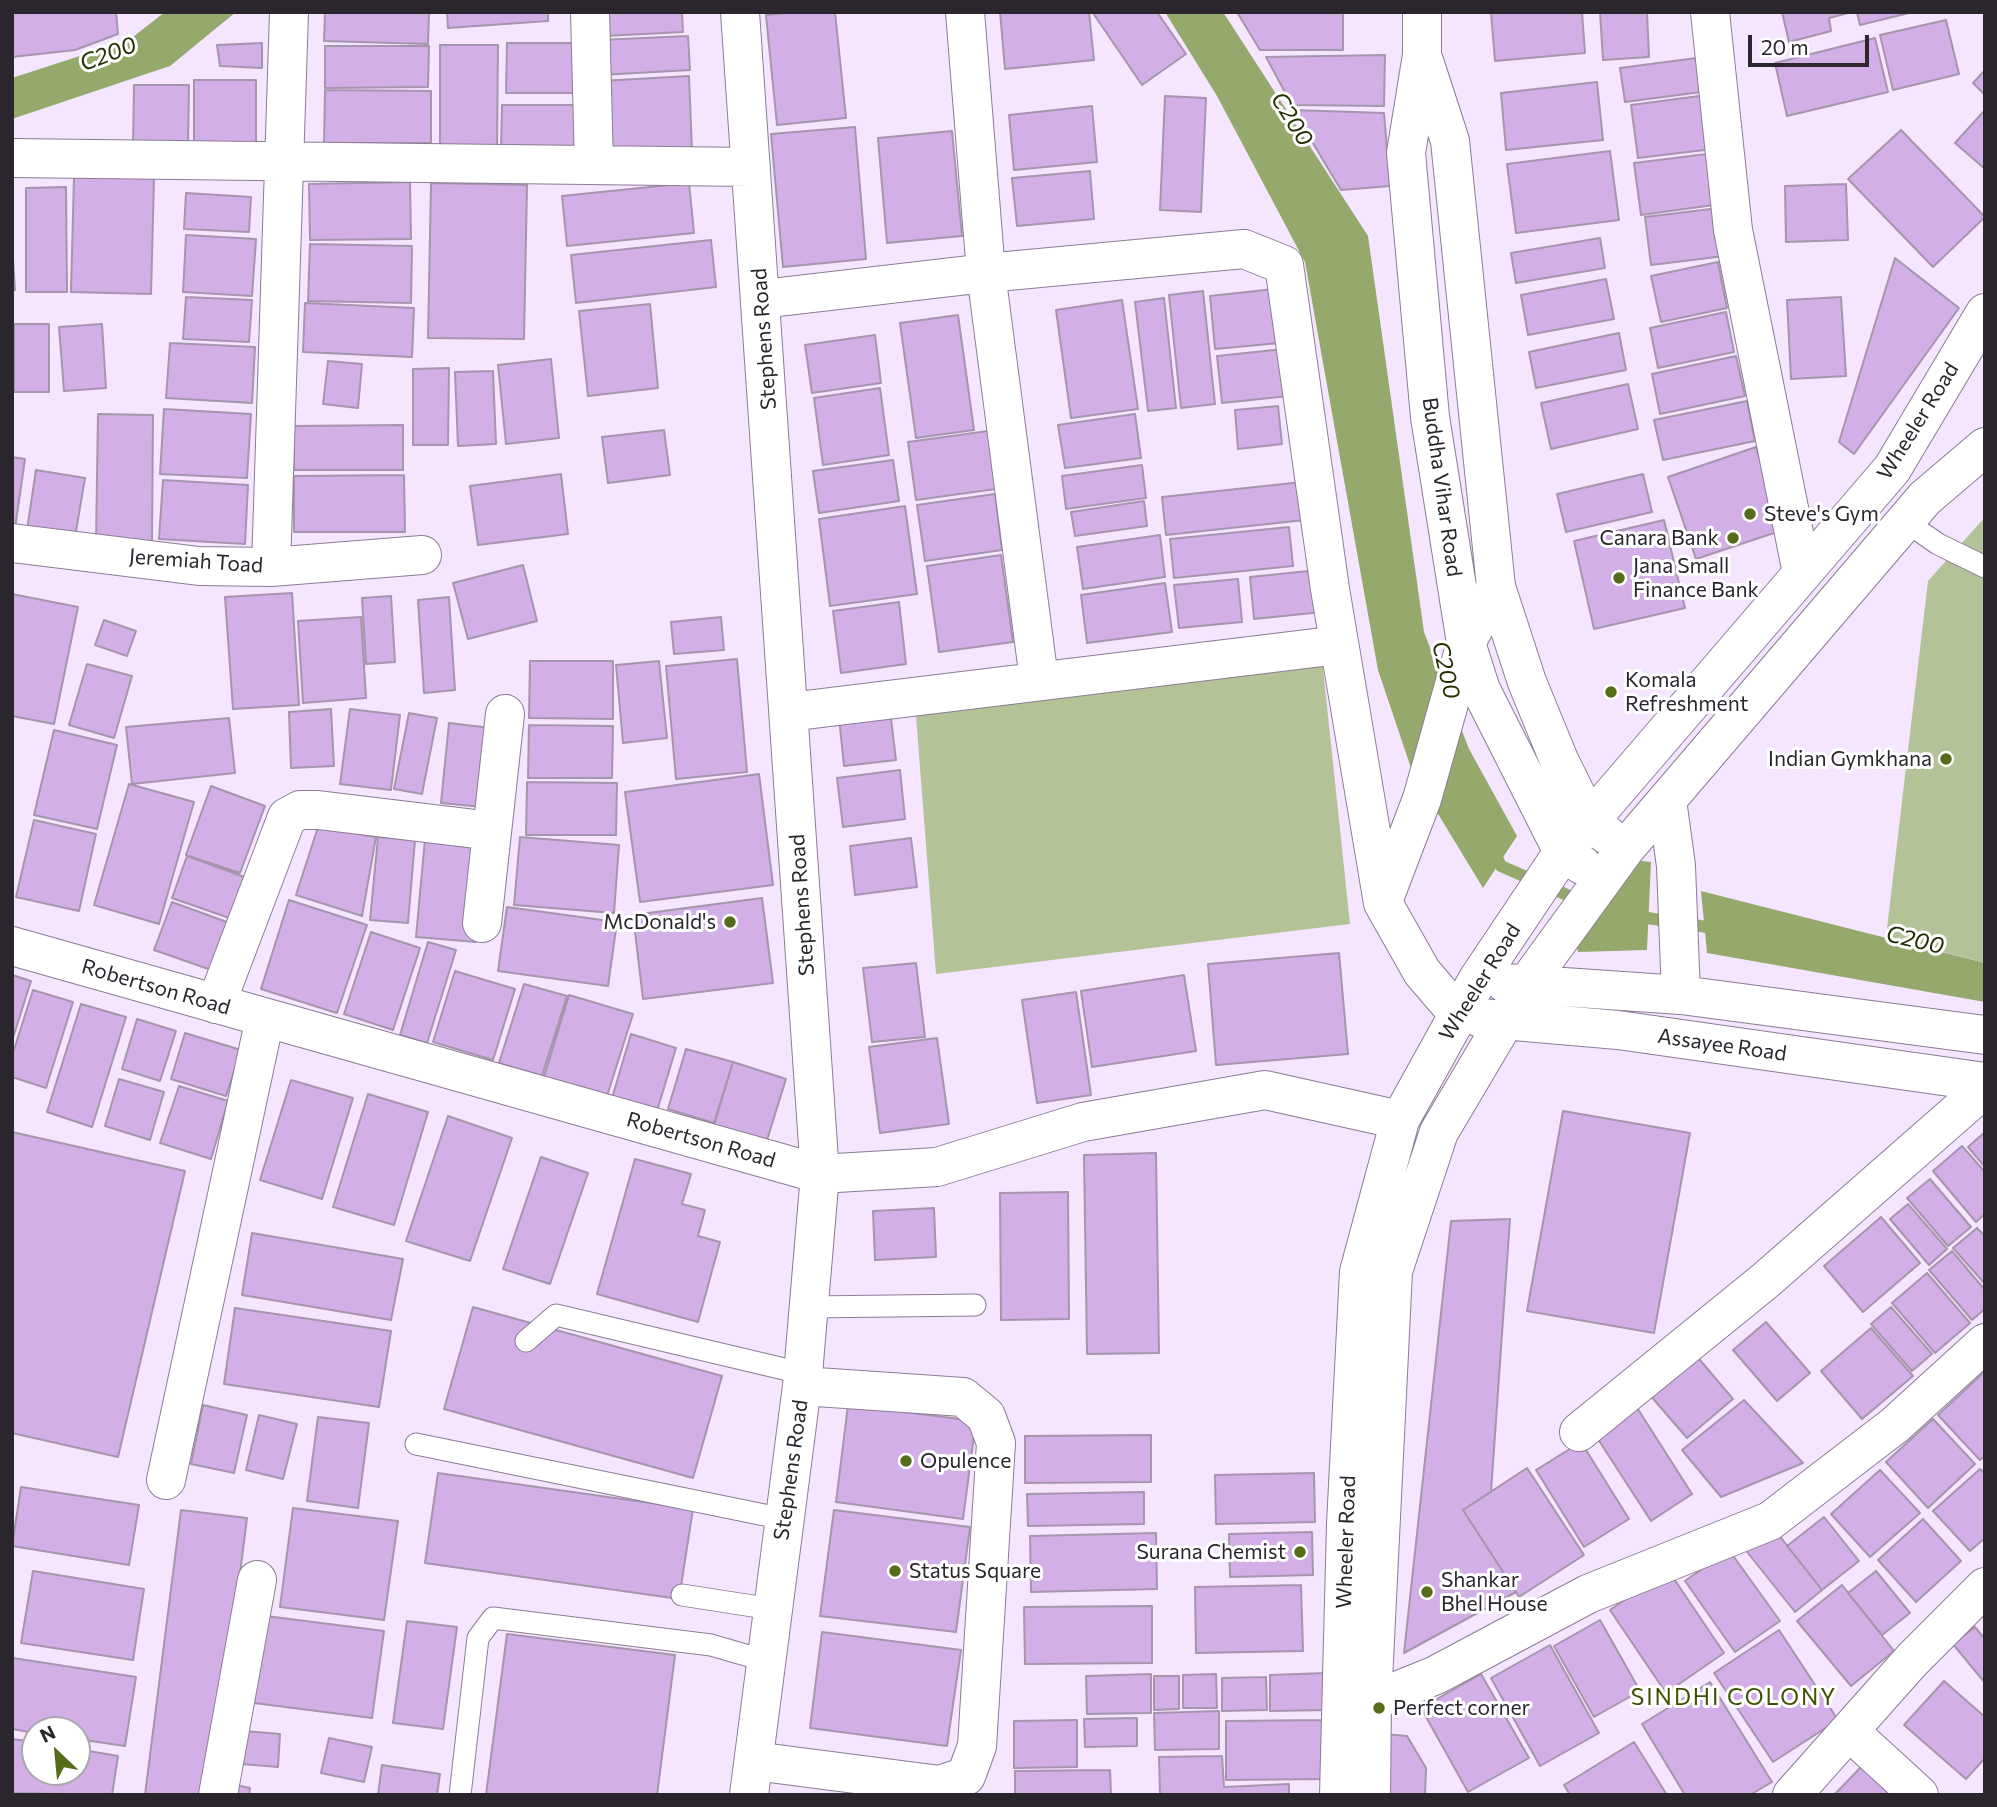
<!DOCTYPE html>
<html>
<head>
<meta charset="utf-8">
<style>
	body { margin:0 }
	#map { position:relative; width:1997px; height:1807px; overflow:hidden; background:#f6e5ff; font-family:Commissioner,sans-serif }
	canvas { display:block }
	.frame { position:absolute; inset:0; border:14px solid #2b252e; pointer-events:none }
	.north { position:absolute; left:21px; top:1716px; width:70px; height:70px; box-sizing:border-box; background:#fff; border:2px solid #aaa8ab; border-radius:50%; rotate:334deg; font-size:19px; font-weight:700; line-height:28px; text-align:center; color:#2b252e }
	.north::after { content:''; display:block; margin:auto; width:24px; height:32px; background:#576c1a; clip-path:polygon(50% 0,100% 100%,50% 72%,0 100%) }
	.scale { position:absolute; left:1748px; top:35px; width:121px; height:32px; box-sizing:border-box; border:4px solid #2b252e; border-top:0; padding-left:9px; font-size:21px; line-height:24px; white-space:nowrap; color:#2b252e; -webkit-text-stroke:5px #fff; paint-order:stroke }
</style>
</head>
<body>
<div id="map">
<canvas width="1997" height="1807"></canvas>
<div class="frame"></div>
<div class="north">N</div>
<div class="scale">20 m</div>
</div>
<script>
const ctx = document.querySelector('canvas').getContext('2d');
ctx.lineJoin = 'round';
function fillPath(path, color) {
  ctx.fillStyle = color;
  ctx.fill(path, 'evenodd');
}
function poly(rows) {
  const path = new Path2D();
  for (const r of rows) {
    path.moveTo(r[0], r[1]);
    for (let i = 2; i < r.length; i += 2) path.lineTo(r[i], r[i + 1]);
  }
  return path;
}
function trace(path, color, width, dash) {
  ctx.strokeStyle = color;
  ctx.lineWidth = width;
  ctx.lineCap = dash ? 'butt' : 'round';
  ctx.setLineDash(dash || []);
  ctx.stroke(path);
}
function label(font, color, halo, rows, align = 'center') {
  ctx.font = font + ' Commissioner,sans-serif';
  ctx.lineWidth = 6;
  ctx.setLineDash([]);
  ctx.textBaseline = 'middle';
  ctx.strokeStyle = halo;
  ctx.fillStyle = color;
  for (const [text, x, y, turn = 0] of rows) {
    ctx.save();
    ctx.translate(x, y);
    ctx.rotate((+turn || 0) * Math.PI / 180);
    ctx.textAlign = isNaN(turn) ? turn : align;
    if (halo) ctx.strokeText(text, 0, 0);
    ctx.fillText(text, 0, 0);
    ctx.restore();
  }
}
const green = poly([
	[1985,517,1985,963,1886,937,1928,581],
	[1322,659,1350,924,936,974,915,703]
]);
const water = poly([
	[165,12,236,12,170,66,12,119,12,78,129,40],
	[1165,12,1223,12,1368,236,1424,632,1469,749,1517,836,1483,888,1412,771,1378,670,1305,262,1217,96],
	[1632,860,1651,862,1647,950,1578,952,1575,939],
	[1701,891,1985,963,1985,1002,1707,953]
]);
const stream = poly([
	[1493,850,1501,866,1583,902],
	[1634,916,1720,929]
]);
const building = poly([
	[12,12,116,12,118,34,75,50,12,57,12,12],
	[325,12,429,12,428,44,324,41,325,12],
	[447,12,548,12,548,21,448,28,447,12],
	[603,12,682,12,683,32,604,36,603,12],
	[795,12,835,12,846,118,777,125,766,15,795,12],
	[1000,12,1089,12,1094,60,1005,69,1000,12],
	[1157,12,1186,54,1142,85,1093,13,1157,12],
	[1237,12,1343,12,1343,50,1260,50,1237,12],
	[1491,12,1582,12,1585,53,1495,61,1491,12],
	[1600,12,1647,12,1649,57,1603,60,1600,12],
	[1782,12,1852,12,1829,18,1831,31,1789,42,1782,12],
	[1857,12,1913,12,1860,25,1857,12],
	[1946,20,1959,74,1893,90,1880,35,1946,20],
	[688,36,690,70,601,75,600,40,688,36],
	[1875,38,1888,92,1787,116,1775,63,1875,38],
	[262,43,262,68,220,66,217,45,262,43],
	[507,43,580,43,580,93,506,93,507,43],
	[440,45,498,45,497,148,440,147,440,45],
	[325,46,429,46,428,87,325,88,325,46],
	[1385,55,1384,106,1292,105,1266,57,1385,55],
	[1704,57,1709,91,1625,102,1620,68,1704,57],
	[1985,70,1985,95,1973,83,1985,70],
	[689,76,692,151,604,155,601,81,689,76],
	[194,80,256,80,256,145,194,144,194,80],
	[1597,82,1603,140,1506,150,1501,93,1597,82],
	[134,85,189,85,188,145,133,145,134,85],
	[325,90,431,91,431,143,324,143,325,90],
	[1707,95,1713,149,1638,158,1631,105,1707,95],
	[1165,96,1206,98,1201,212,1160,210,1165,96],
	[502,105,575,105,575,151,501,151,502,105],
	[1092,106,1097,162,1014,170,1009,115,1092,106],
	[1293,110,1384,113,1390,186,1341,190,1293,110],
	[1985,110,1985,169,1955,143,1985,110],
	[855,127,866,259,783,267,771,134,855,127],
	[1901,130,1985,217,1933,267,1848,179,1901,130],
	[952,131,962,236,887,243,878,138,952,131],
	[1610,151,1619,220,1516,233,1507,164,1610,151],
	[1715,153,1721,204,1641,215,1634,163,1715,153],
	[1090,171,1094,219,1017,226,1012,178,1090,171],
	[74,177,154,178,151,294,71,292,74,177],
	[410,182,411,239,310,240,309,184,410,182],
	[431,183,527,185,524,339,428,338,431,183],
	[689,183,694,233,567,246,562,196,689,183],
	[1846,184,1848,240,1786,242,1785,186,1846,184],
	[66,187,67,292,26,292,26,188,66,187],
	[186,193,251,197,249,232,184,229,186,193],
	[1719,208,1725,256,1651,265,1645,217,1719,208],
	[186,235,256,239,252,296,183,292,186,235],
	[1600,238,1605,268,1516,283,1511,253,1600,238],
	[711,240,716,287,576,303,571,255,711,240],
	[12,243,15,290,12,290,12,243],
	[310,244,412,246,411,303,308,301,310,244],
	[1895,258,1959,308,1854,454,1839,442,1895,258],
	[1718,262,1727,308,1661,322,1651,276,1718,262],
	[1606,279,1614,319,1528,335,1521,295,1606,279],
	[1274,289,1280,343,1215,349,1210,296,1274,289],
	[1203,291,1215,404,1181,408,1169,295,1203,291],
	[186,297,252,300,249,342,183,339,186,297],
	[1841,297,1846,376,1791,379,1787,300,1841,297],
	[1164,298,1176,408,1148,411,1135,302,1164,298],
	[1122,300,1138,409,1071,418,1056,310,1122,300],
	[305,303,414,308,412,357,303,352,305,303],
	[650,304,658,388,588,396,579,311,650,304],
	[1726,312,1734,352,1658,368,1650,328,1726,312],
	[958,315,974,430,916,438,900,323,958,315],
	[14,324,49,324,49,392,14,392,14,324],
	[102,324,106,388,64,391,59,327,102,324],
	[1619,333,1626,370,1536,388,1529,352,1619,333],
	[875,335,881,383,812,393,805,345,875,335],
	[170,343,255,347,252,403,166,398,170,343],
	[1284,349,1289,396,1222,403,1217,356,1284,349],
	[1736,356,1745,396,1660,414,1652,374,1736,356],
	[551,359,559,438,506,444,498,365,551,359],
	[328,361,362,364,358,408,323,404,328,361],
	[449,368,448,445,413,445,413,369,449,368],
	[493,371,496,444,458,446,455,372,493,371],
	[1628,384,1638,429,1551,449,1541,403,1628,384],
	[880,388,889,455,823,465,814,398,880,388],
	[1747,401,1755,441,1663,460,1654,420,1747,401],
	[1278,406,1282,444,1238,449,1235,410,1278,406],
	[164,409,251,414,247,478,160,474,164,409],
	[98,414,153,415,152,542,96,542,98,414],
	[1135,414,1141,458,1065,468,1058,425,1135,414],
	[403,425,403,470,294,470,294,426,403,425],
	[664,430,670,475,608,483,602,437,664,430],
	[988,431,996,489,916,500,908,442,988,431],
	[1756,447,1783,530,1696,559,1668,477,1756,447],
	[12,457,25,459,14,535,12,535,12,457],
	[893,460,899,501,819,513,813,471,893,460],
	[1142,465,1146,498,1066,509,1062,476,1142,465],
	[36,470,85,478,75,537,27,530,36,470],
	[561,474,568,534,478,545,470,486,561,474],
	[1643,474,1652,512,1566,532,1557,494,1643,474],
	[404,475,405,532,294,532,294,476,404,475],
	[163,480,248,485,245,544,159,539,163,480],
	[1302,482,1305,520,1166,535,1162,497,1302,482],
	[995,494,1002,550,925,561,917,505,995,494],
	[1144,501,1147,526,1075,536,1071,512,1144,501],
	[905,506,917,594,830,606,819,519,905,506],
	[1664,520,1685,608,1594,629,1574,541,1664,520],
	[1289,527,1293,566,1174,578,1170,539,1289,527],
	[1160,535,1165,577,1083,589,1077,547,1160,535],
	[1001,555,1013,642,939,652,927,566,1001,555],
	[523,565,537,621,468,639,453,583,523,565],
	[1318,570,1322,612,1254,619,1250,577,1318,570],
	[1238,579,1242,622,1179,628,1174,585,1238,579],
	[1165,583,1172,632,1087,643,1081,595,1165,583],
	[292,593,299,705,233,709,225,597,292,593],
	[12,594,78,607,54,724,12,716,12,594],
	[391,596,395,662,366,664,362,598,391,596],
	[449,597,455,690,424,693,418,600,449,597],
	[899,602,906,664,841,673,833,611,899,602],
	[361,617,366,698,303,703,298,621,361,617],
	[721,617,724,650,674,654,671,622,721,617],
	[104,620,136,631,127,656,95,645,104,620],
	[737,659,747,772,676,779,666,666,737,659],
	[530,661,613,661,613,719,529,718,530,661],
	[659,661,667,738,623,743,616,665,659,661],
	[87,664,132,676,114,738,69,725,87,664],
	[889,702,896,760,844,766,838,708,889,702],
	[331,709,334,766,291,768,289,712,331,709],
	[350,709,400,715,391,790,340,784,350,709],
	[409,713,437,718,422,794,394,789,409,713],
	[229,718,235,773,132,784,126,727,229,718],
	[449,723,491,728,483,807,441,803,449,723],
	[529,725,613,726,612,778,528,778,529,725],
	[54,730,117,745,97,829,34,815,54,730],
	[900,770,905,819,843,827,837,778,900,770],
	[759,774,773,885,640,902,625,792,759,774],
	[527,782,617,783,616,835,526,835,527,782],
	[129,784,194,802,159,924,94,905,129,784],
	[211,786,265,806,240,873,186,855,211,786],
	[34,820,96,834,79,911,16,897,34,820],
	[318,827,376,837,362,916,296,895,318,827],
	[378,837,415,840,408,923,370,920,378,837],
	[520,837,619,845,614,913,514,905,520,837],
	[911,838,917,887,855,895,850,846,911,838],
	[425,839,485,844,476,942,416,937,425,839],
	[187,856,250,879,235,920,172,898,187,856],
	[762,898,773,983,643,999,633,915,762,898],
	[289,900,367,925,337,1013,261,989,289,900],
	[172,902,235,925,217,972,154,950,172,902],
	[507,907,617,922,608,986,498,971,507,907],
	[371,932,420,948,393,1030,344,1014,371,932],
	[428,942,456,950,427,1043,400,1035,428,942],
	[1339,953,1348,1054,1216,1065,1208,964,1339,953],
	[916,963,925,1037,872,1042,863,968,916,963],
	[455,971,515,989,493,1060,433,1042,455,971],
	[12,975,31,981,12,1041,12,975],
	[1184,975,1196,1051,1092,1067,1081,991,1184,975],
	[524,984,567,996,542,1076,499,1063,524,984],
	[33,990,73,1002,46,1088,12,1077,12,1056,33,990],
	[1076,992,1091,1095,1037,1103,1022,1000,1076,992],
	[569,995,633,1014,607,1096,544,1077,569,995],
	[81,1004,126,1017,92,1127,47,1112,81,1004],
	[137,1019,176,1031,160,1081,122,1069,137,1019],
	[185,1033,241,1050,226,1096,171,1079,185,1033],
	[631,1034,676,1048,657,1111,612,1098,631,1034],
	[937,1038,949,1124,880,1133,869,1047,937,1038],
	[686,1049,733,1062,714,1123,668,1109,686,1049],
	[733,1062,786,1079,767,1140,714,1125,733,1062],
	[119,1079,164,1092,150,1140,105,1126,119,1079],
	[291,1080,353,1098,322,1199,260,1180,291,1080],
	[179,1086,228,1101,211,1159,160,1143,179,1086],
	[368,1094,428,1112,394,1225,333,1207,368,1094],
	[1563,1111,1690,1133,1654,1333,1527,1311,1563,1111],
	[448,1116,512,1138,470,1261,406,1241,448,1116],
	[12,1132,185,1171,118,1457,12,1433,12,1132],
	[1985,1132,1985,1167,1968,1147,1985,1132],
	[1962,1146,1985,1172,1985,1214,1976,1222,1933,1171,1962,1146],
	[1156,1153,1159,1353,1087,1354,1084,1155,1156,1153],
	[541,1157,588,1173,550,1284,503,1269,541,1157],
	[635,1159,691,1174,682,1204,705,1210,698,1236,720,1242,698,1322,597,1294,635,1159],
	[1930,1179,1971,1227,1948,1246,1907,1198,1930,1179],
	[1068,1192,1069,1319,1001,1320,1000,1193,1068,1192],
	[1908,1204,1947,1249,1929,1265,1890,1219,1908,1204],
	[934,1208,936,1257,875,1260,873,1211,934,1208],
	[1881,1217,1920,1263,1863,1312,1824,1266,1881,1217],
	[1510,1219,1491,1492,1463,1510,1516,1592,1404,1653,1451,1221,1510,1219],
	[1977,1228,1985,1236,1985,1284,1953,1248,1977,1228],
	[252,1233,403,1259,391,1320,242,1295,252,1233],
	[1952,1251,1985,1290,1985,1309,1972,1320,1929,1270,1952,1251],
	[1927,1273,1970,1323,1935,1353,1892,1303,1927,1273],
	[473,1307,722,1376,693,1478,444,1409,473,1307],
	[1891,1307,1932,1354,1912,1371,1871,1324,1891,1307],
	[235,1308,391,1331,379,1407,224,1384,235,1308],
	[1766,1322,1810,1373,1777,1401,1733,1350,1766,1322],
	[1871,1328,1913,1376,1862,1419,1821,1371,1871,1328],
	[1689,1347,1733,1399,1687,1438,1643,1387,1689,1347],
	[1984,1372,1985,1456,1980,1460,1938,1415,1984,1372],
	[1744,1400,1803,1463,1721,1497,1682,1450,1744,1400],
	[203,1405,247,1415,234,1473,191,1464,203,1405],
	[848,1405,976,1421,963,1519,836,1502,848,1405],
	[1636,1406,1692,1494,1651,1521,1594,1433,1636,1406],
	[259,1415,297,1424,283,1479,246,1470,259,1415],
	[318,1417,369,1423,358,1508,307,1501,318,1417],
	[1933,1419,1975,1464,1928,1508,1886,1462,1933,1419],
	[1151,1435,1151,1482,1025,1483,1025,1436,1151,1435],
	[1581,1442,1629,1519,1584,1547,1536,1470,1581,1442],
	[1527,1468,1584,1555,1519,1597,1463,1510,1527,1468],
	[1980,1469,1985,1473,1985,1538,1970,1551,1933,1511,1980,1469],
	[1880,1470,1920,1513,1870,1557,1831,1514,1880,1470],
	[438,1473,693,1509,679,1599,425,1563,438,1473],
	[1314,1473,1315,1522,1216,1524,1215,1475,1314,1473],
	[21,1487,139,1505,129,1565,12,1546,21,1487],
	[1144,1492,1144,1524,1028,1526,1027,1494,1144,1492],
	[293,1508,398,1521,384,1620,280,1607,293,1508],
	[181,1510,247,1518,212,1795,145,1795,181,1510],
	[834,1510,970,1527,956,1632,820,1616,834,1510],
	[1824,1517,1859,1561,1822,1590,1787,1546,1824,1517],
	[1923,1519,1961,1561,1916,1602,1878,1560,1923,1519],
	[1771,1525,1822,1590,1795,1612,1744,1548,1771,1525],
	[1312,1532,1313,1575,1230,1577,1229,1534,1312,1532],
	[1156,1533,1157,1589,1031,1592,1030,1536,1156,1533],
	[1729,1550,1780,1621,1735,1652,1685,1581,1729,1550],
	[1668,1570,1724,1653,1666,1693,1610,1610,1668,1570],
	[33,1571,144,1589,133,1660,21,1643,33,1571],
	[1876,1571,1910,1613,1882,1635,1848,1593,1876,1571],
	[1301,1585,1303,1651,1196,1653,1195,1587,1301,1585],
	[1842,1585,1894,1651,1851,1686,1797,1621,1842,1585],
	[1152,1606,1152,1663,1025,1664,1024,1607,1152,1606],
	[266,1616,384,1631,372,1718,254,1703,266,1616],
	[1600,1620,1640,1691,1594,1717,1554,1646,1600,1620],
	[407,1621,457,1627,443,1729,393,1723,407,1621],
	[1975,1627,1985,1639,1985,1683,1953,1644,1975,1627],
	[1779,1630,1838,1720,1773,1762,1714,1673,1779,1630],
	[822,1632,961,1650,947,1746,810,1728,822,1632],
	[507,1634,675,1655,657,1795,486,1795,507,1634],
	[1550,1645,1599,1733,1540,1766,1491,1678,1550,1645],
	[13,1658,136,1677,125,1746,77,1739,77,1730,35,1730,35,1733,12,1729,13,1658],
	[1327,1673,1328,1710,1270,1711,1270,1675,1327,1673],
	[1151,1674,1151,1713,1087,1714,1086,1676,1151,1674],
	[1216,1674,1217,1708,1183,1708,1183,1675,1216,1674],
	[1481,1674,1529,1758,1468,1792,1421,1708,1481,1674],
	[1154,1676,1179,1676,1179,1709,1154,1710,1154,1676],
	[1266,1677,1267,1710,1222,1711,1222,1678,1266,1677],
	[1944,1681,1985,1717,1985,1758,1966,1779,1904,1725,1944,1681],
	[1710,1682,1772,1782,1750,1795,1685,1795,1642,1724,1710,1682],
	[1219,1711,1219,1749,1155,1750,1154,1713,1219,1711],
	[1137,1718,1137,1746,1085,1747,1084,1719,1137,1718],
	[1077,1720,1077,1767,1014,1768,1014,1721,1077,1720],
	[1324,1720,1325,1779,1226,1780,1226,1721,1324,1720],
	[233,1730,280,1734,278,1767,230,1763,233,1730],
	[1384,1734,1407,1736,1426,1768,1425,1795,1385,1795,1384,1734],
	[329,1738,372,1747,364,1782,321,1773,329,1738],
	[12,1739,35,1742,35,1772,77,1772,77,1749,118,1756,112,1795,12,1793,12,1739],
	[1634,1742,1667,1795,1570,1795,1564,1785,1634,1742],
	[1222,1756,1224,1787,1289,1784,1289,1795,1160,1795,1159,1757,1222,1756],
	[382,1765,440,1774,437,1795,378,1795,382,1765],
	[1862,1766,1892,1795,1834,1795,1862,1766],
	[1110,1770,1111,1795,1015,1795,1015,1771,1110,1770],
	[226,1783,250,1788,249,1795,224,1795,226,1783]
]);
const lane = poly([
	[1905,521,1938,544,1985,567],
	[809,1307,975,1305],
	[526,1341,556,1315,801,1373],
	[416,1444,784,1519],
	[682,1595,772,1609],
	[460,1795,478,1638,493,1618,711,1645,766,1661]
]);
const street = poly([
	[590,12,594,165],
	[740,12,820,1174,802,1386,749,1795],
	[965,12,986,273,1039,680],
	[1710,12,1733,230,1802,573],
	[12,158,751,167],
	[762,299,986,273,1244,249,1284,265,1330,589,1383,903,1422,972,1458,1014],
	[12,543,199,566,271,567,422,555],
	[271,567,289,12],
	[789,712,1339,645],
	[1383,901,1422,799,1466,643,1496,587],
	[482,923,505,714],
	[216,1004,287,817,300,810,318,810,492,831],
	[1579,1432,1766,1280,1985,1088],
	[166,1480,265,1018],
	[1342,1706,1372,1701,1436,1675,1588,1594,1770,1521,1895,1425,1985,1343],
	[1849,1731,1919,1795],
	[754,1761,940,1785,966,1776,977,1746,996,1443,986,1416,963,1397,802,1386],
	[218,1795,257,1580],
	[1792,1795,1912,1660,1985,1587]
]);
const secondary = poly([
	[1422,12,1422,55,1406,153,1430,417,1466,643,1481,690,1563,852,1582,865],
	[1424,61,1450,141,1496,587,1527,682,1559,760,1589,821,1607,835],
	[1667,800,1676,866,1681,995],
	[12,946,820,1174,937,1167,1083,1122,1265,1090,1400,1120],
	[1505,983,1681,995,1985,1035],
	[1480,1018,1618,1030,1985,1082],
	[1339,1795,1346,1524,1359,1272,1400,1120,1478,979,1563,852,1892,469,1985,313],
	[1371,1795,1372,1701,1393,1271,1439,1132,1526,985,1625,849,1925,498,1985,447]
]);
const markers = [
	[1750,514,7,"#576c1a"],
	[1733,538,7,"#576c1a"],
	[1619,578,7,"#576c1a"],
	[1611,692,7,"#576c1a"],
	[1946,759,7,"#576c1a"],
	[730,922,7,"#576c1a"],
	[906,1461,7,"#576c1a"],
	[1300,1552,7,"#576c1a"],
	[895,1571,7,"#576c1a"],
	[1427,1592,7,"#576c1a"],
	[1379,1708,7,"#576c1a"]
];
const streetNames = [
	["Stephens Road",764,339,-94],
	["Wheeler Road",1918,421,-58],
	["Buddha Vihar Road",1442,487,82],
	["Jeremiah Toad",196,561,4],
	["Stephens Road",802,905,-94],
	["Wheeler Road",1480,982,-58],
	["Robertson Road",156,987,16],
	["Assayee Road",1722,1045,8],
	["Robertson Road",701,1140,16],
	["Stephens Road",791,1470,-82],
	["Wheeler Road",1346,1542,-88]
];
const poiNames = [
	["Steve's Gym",1764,514],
	["Canara Bank",1719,538,"right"],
	["Jana Small",1633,566],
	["Finance Bank",1633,590],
	["Komala",1625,680],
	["Refreshment",1625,704],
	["Indian Gymkhana",1932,759,"right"],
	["McDonald's",716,922,"right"],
	["Opulence",920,1461],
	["Surana Chemist",1286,1552,"right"],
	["Status Square",909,1571],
	["Shankar",1441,1580],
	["Bhel House",1441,1604],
	["Perfect corner",1393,1708]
];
const waterNames = [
	["C200",108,54,-21],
	["C200",1292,119,58],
	["C200",1446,670,77],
	["C200",1915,940,13]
];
const neighbourhoodNames = [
	["SINDHI COLONY",1734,1697]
];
fillPath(green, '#b4c397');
fillPath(water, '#95a96c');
trace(stream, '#95a96c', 12);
fillPath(building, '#d3afe7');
trace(building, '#a595ad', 2);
trace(lane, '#8b7c94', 23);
trace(street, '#8b7c94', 40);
trace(secondary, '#8b7c94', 40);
trace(lane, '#fff', 21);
trace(street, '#fff', 38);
trace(secondary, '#fff', 38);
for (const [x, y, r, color] of markers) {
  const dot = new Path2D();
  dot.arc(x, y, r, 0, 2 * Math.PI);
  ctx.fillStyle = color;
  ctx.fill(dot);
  trace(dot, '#fff', 2.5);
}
label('21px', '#2b252e', '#fff', streetNames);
label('21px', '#2b252e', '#fff', poiNames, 'left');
label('italic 23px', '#243000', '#fff', waterNames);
ctx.letterSpacing = '2px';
label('23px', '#3f5100', '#fff', neighbourhoodNames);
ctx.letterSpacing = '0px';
</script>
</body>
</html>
